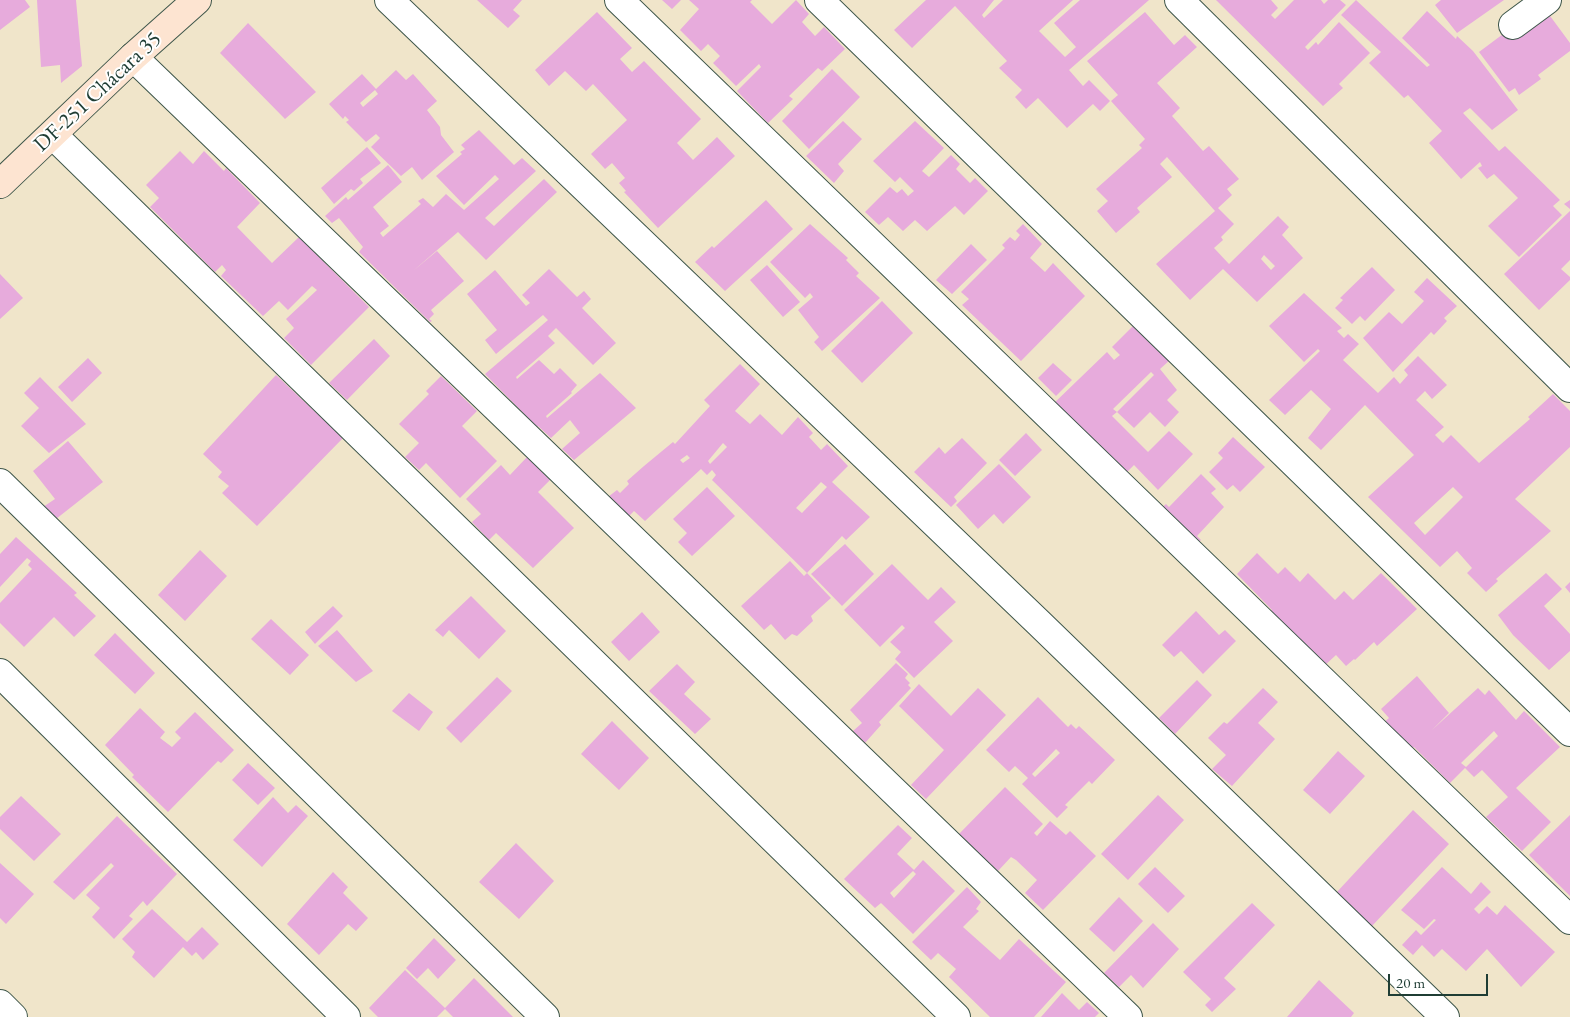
<!DOCTYPE html>
<html>
<head>
<meta charset="utf-8">
<style>
	body { margin:0 }
	#map { position:relative; width:1570px; height:1017px; overflow:hidden; background:#f0e5ca; font-family:"EB Garamond",serif }
	canvas { display:block }
	.scale { position:absolute; left:1388px; top:974px; width:100px; height:22px; box-sizing:border-box; border:2px solid #1f3d34; border-top:0; padding-left:6px; font-size:15px; line-height:18px; white-space:nowrap; color:#1f3d34; -webkit-text-stroke:4px #fff; paint-order:stroke }
</style>
</head>
<body>
<div id="map">
<canvas width="1570" height="1017"></canvas>
<div class="scale">20 m</div>
</div>
<script>
const ctx = document.querySelector('canvas').getContext('2d');
ctx.lineJoin = 'round';
function fillPath(path, color) {
  ctx.fillStyle = color;
  ctx.fill(path, 'evenodd');
}
function poly(rows) {
  const path = new Path2D();
  for (const r of rows) {
    path.moveTo(r[0], r[1]);
    for (let i = 2; i < r.length; i += 2) path.lineTo(r[i], r[i + 1]);
  }
  return path;
}
function trace(path, color, width, dash) {
  ctx.strokeStyle = color;
  ctx.lineWidth = width;
  ctx.lineCap = dash ? 'butt' : 'round';
  ctx.setLineDash(dash || []);
  ctx.stroke(path);
}
function label(font, color, halo, rows, align = 'center') {
  ctx.font = font + ' "EB Garamond",serif';
  ctx.lineWidth = 4;
  ctx.setLineDash([]);
  ctx.textBaseline = 'middle';
  ctx.strokeStyle = halo;
  ctx.fillStyle = color;
  for (const [text, x, y, turn = 0] of rows) {
    ctx.save();
    ctx.translate(x, y);
    ctx.rotate((+turn || 0) * Math.PI / 180);
    ctx.textAlign = isNaN(turn) ? turn : align;
    if (halo) ctx.strokeText(text, 0, 0);
    ctx.fillText(text, 0, 0);
    ctx.restore();
  }
}
const building = poly([
	[0,0,25,0,30,7,0,30],
	[37,0,76,0,82,66,61,83,60,65,41,67],
	[477,0,522,0,513,10,520,16,508,28],
	[662,0,681,0,672,9],
	[689,0,752,0,750,2,772,24,796,0,809,14,802,22,815,36,824,27,845,49,822,71,818,68,789,96,793,99,768,123,737,91,761,67,759,64,736,86,713,63,720,56,708,44,701,51,680,30,699,9],
	[926,0,994,0,982,15,984,18,1003,0,1073,0,1039,31,1065,57,1076,47,1054,23,1080,0,1149,0,1069,70,1083,86,1089,80,1110,101,1100,111,1093,104,1067,128,1038,98,1026,109,1015,97,1022,90,999,68,1007,61,955,6,912,48,894,30],
	[1216,0,1271,0,1278,8,1271,15,1275,19,1294,0,1321,0,1324,4,1328,0,1340,0,1346,5,1305,47,1308,50,1316,42,1318,45,1339,22,1370,53,1339,84,1343,88,1323,106],
	[1356,0,1427,67,1430,65,1402,38,1427,11,1456,39,1457,36,1473,51,1518,110,1492,130,1470,108,1463,113,1499,151,1505,146,1560,200,1553,206,1562,215,1519,257,1488,226,1518,198,1494,174,1487,179,1478,168,1482,166,1480,162,1461,179,1429,143,1442,131,1408,95,1404,98,1369,63,1381,52,1341,15],
	[1441,0,1504,0,1457,33,1435,5],
	[1542,5,1570,43,1570,51,1538,75,1541,79,1519,95,1515,88,1509,92,1479,52],
	[597,12,632,48,620,59,632,72,644,61,701,119,677,143,693,160,717,137,735,156,658,228,624,192,626,191,619,183,625,178,612,163,605,169,591,154,627,120,593,84,586,91,565,71,549,86,535,70],
	[1145,12,1174,45,1185,35,1197,47,1157,83,1180,108,1172,116,1203,151,1209,146,1239,179,1227,189,1232,195,1218,208,1234,224,1221,237,1223,240,1214,248,1229,264,1278,216,1289,227,1282,235,1303,258,1257,302,1223,269,1190,300,1156,264,1215,211,1167,157,1160,164,1172,177,1137,208,1140,212,1116,233,1097,211,1108,201,1096,189,1142,148,1139,145,1145,139,1111,101,1118,95,1087,61],
	[1264,255,1275,266,1271,270,1261,259],
	[248,23,316,92,285,119,220,53],
	[832,69,860,97,809,149,782,121],
	[396,70,406,80,413,74,437,101,427,110,440,127,441,135,454,152,422,180,412,167,401,176,371,147,380,138,376,134,366,142,346,122,349,120,345,116,343,119,329,104,362,74,376,89],
	[375,90,378,94,363,107,360,103],
	[843,121,862,139,838,164,844,171,834,183,806,156],
	[915,121,944,148,922,171,929,177,951,155,960,164,956,169,970,183,975,178,988,191,964,215,955,206,927,231,915,220,903,231,888,217,879,225,865,212,890,187,897,193,902,189,908,196,914,191,900,177,895,182,873,161],
	[479,130,514,165,522,158,536,171,485,218,494,226,544,179,557,192,486,260,458,232,413,271,437,251,464,281,431,310,434,314,429,319,432,321,430,322,359,252,363,247,339,218,332,223,325,216,346,197,348,200,388,165,402,182,373,207,389,226,380,233,383,237,421,204,418,201,423,198,433,207,446,194,464,210,499,179,495,175,464,205,436,176,462,154,460,152,465,149,461,145],
	[367,147,381,163,360,179,363,183,354,191,351,189,334,204,321,188],
	[180,151,193,164,204,151,224,171,226,168,260,203,237,227,272,263,299,237,369,307,311,365,284,338,294,328,286,319,317,290,312,286,288,310,279,301,263,316,221,276,226,270,222,265,215,272,150,207,159,198,146,185],
	[766,200,793,229,725,291,695,262,712,246,714,248],
	[1570,200,1570,209,1564,204],
	[1570,211,1570,260,1561,269,1570,277,1570,280,1539,310,1504,274],
	[810,224,848,258,846,260,859,273,856,276,880,298,822,351,814,342,819,337,798,310,813,297,810,293,805,298,770,262],
	[1023,224,1042,244,1030,258,1045,272,1053,263,1085,296,1021,361,962,305,969,299,961,292,1005,248,1002,245,1010,237,1015,241,1020,235,1016,231],
	[971,244,987,260,952,294,936,280],
	[767,265,800,302,783,317,750,280],
	[1372,267,1395,290,1365,321,1360,316,1352,324,1335,308,1343,300,1340,298],
	[549,269,577,297,584,291,591,299,582,308,616,343,593,365,556,328,548,336,555,343,516,377,517,379,539,360,554,374,560,368,577,385,571,392,572,393,546,416,547,418,600,373,636,408,574,460,562,449,580,433,570,420,551,438,538,426,537,427,485,374,548,320,543,315,496,354,485,340,497,330,467,294,495,270,526,306,530,303,522,295],
	[0,274,23,298,0,319],
	[1427,278,1457,306,1444,318,1447,321,1434,335,1431,332,1393,372,1363,338,1389,312,1402,324,1424,301,1414,292],
	[1304,293,1342,328,1337,331,1344,338,1348,334,1359,344,1343,360,1378,393,1394,377,1400,384,1408,375,1404,370,1418,356,1447,385,1432,399,1425,391,1416,400,1444,427,1435,435,1443,443,1451,435,1479,463,1530,419,1528,417,1553,394,1570,411,1570,447,1515,499,1551,531,1496,579,1498,581,1486,592,1467,573,1472,568,1457,551,1440,567,1368,497,1414,455,1365,405,1321,450,1308,438,1331,409,1311,390,1285,415,1269,400,1320,351,1318,349,1304,362,1269,326],
	[1453,487,1463,497,1425,535,1414,523],
	[882,301,913,333,862,383,831,351],
	[1134,325,1170,360,1160,369,1177,390,1167,400,1179,412,1165,427,1150,412,1134,428,1117,412,1154,375,1151,372,1113,409,1117,412,1112,416,1148,452,1169,431,1193,454,1158,490,1134,465,1122,477,1050,407,1107,352,1114,360,1120,355,1112,347],
	[374,339,390,356,347,400,329,383],
	[88,358,102,373,72,402,58,387],
	[1053,363,1072,380,1056,396,1038,378],
	[740,364,760,384,735,411,750,424,760,414,782,435,798,417,813,433,809,437,821,450,827,444,848,466,832,482,870,517,846,540,842,536,807,573,712,480,716,475,712,470,707,475,701,469,645,521,634,511,628,517,608,497,617,490,620,493,629,484,627,481,644,466,673,442,675,444,710,406,704,400],
	[723,443,727,447,710,464,708,461],
	[687,455,690,458,683,463,680,460],
	[821,482,827,487,802,513,796,508],
	[276,375,343,438,257,526,222,493,229,486,218,477,222,472,203,454],
	[441,376,477,411,462,426,497,461,460,498,426,463,419,470,405,457,419,443,399,424,429,394,426,391],
	[40,377,86,424,49,453,21,426,39,408,24,393],
	[1026,433,1042,450,1015,476,999,460],
	[1233,437,1265,467,1240,492,1233,485,1227,490,1209,472,1223,458,1218,453],
	[962,438,987,463,954,497,957,501,951,507,914,472,939,447,945,454],
	[68,441,103,482,56,519,43,507,55,499,33,471],
	[527,457,550,480,538,492,574,528,533,568,496,533,489,540,472,522,481,514,466,499,501,465,510,475],
	[999,464,1031,497,1003,524,994,514,978,529,956,505],
	[1201,474,1216,489,1211,493,1224,507,1197,536,1201,540,1193,548,1157,512,1166,504,1169,507],
	[707,487,735,516,692,556,678,542,687,533,673,519],
	[16,537,77,593,74,595,96,616,74,637,54,617,24,647,0,623,0,603,32,569,28,565,31,561,27,558,0,587,0,554],
	[845,544,874,574,842,606,811,574],
	[200,550,227,576,185,621,158,595],
	[1257,553,1278,574,1285,567,1300,582,1308,573,1335,600,1344,591,1353,600,1381,573,1417,609,1377,646,1374,642,1355,660,1354,659,1346,666,1336,655,1323,667,1269,613,1272,610,1237,574],
	[790,561,804,576,807,573,831,598,811,616,813,621,797,636,792,634,785,640,771,624,764,630,741,606],
	[892,564,928,600,941,587,956,602,934,622,953,641,914,678,895,659,901,652,890,642,905,628,902,625,880,647,844,610],
	[1546,573,1562,589,1544,606,1570,634,1570,651,1549,670,1513,635,1498,615],
	[1570,582,1570,593,1565,587],
	[471,596,506,631,479,659,449,630,443,637,435,630],
	[333,606,343,616,315,644,305,632],
	[1196,611,1219,635,1225,630,1236,641,1203,674,1181,651,1174,657,1162,645],
	[642,612,660,632,629,661,611,642],
	[271,619,309,655,290,675,251,639],
	[337,630,373,671,356,682,318,646],
	[115,633,155,673,135,694,94,655],
	[896,663,908,674,905,678,910,683,908,685,911,688,879,722,881,725,865,743,853,731,862,723,850,710],
	[677,664,695,682,684,694,711,719,695,734,649,691],
	[1417,676,1449,713,1432,730,1478,688,1485,695,1489,690,1516,720,1524,711,1560,747,1516,788,1551,822,1522,851,1486,817,1508,797,1482,770,1474,777,1465,768,1498,736,1494,731,1461,763,1466,767,1450,783,1414,747,1408,752,1382,724,1389,718,1381,709],
	[497,677,512,691,461,743,446,728],
	[1197,680,1212,695,1175,734,1159,718],
	[919,684,951,716,978,688,1006,715,926,799,911,785,944,750,899,706],
	[1263,688,1278,702,1258,723,1275,739,1232,786,1212,769,1226,755,1208,738,1224,722,1227,724],
	[409,693,433,712,419,731,392,711],
	[1038,697,1068,727,1071,724,1076,729,1079,726,1115,760,1092,784,1089,781,1065,805,1068,807,1057,818,1022,784,1028,778,1015,766,1009,772,986,750],
	[1056,749,1060,753,1035,777,1032,774],
	[140,708,165,732,160,738,172,747,181,738,175,732,195,712,234,750,221,763,218,761,168,812,132,777,134,775,105,745],
	[612,721,649,758,619,790,581,754],
	[1338,751,1365,776,1330,814,1303,790],
	[248,763,275,788,258,805,232,780],
	[1005,787,1043,824,1034,833,1037,836,1050,821,1066,835,1070,831,1096,856,1043,910,1025,893,1037,880,1016,860,1011,857,998,871,959,834],
	[1158,795,1184,820,1128,880,1101,854],
	[21,796,61,834,34,861,0,829,0,817],
	[273,797,288,813,296,805,308,816,262,867,233,840],
	[1413,810,1449,844,1372,926,1336,893],
	[1570,815,1570,896,1529,855],
	[117,816,177,874,147,906,143,901,129,916,133,919,114,939,92,917,100,908,86,895,114,866,111,863,74,900,53,882],
	[898,825,912,838,897,854,914,870,923,860,955,891,913,934,881,903,875,908,844,879],
	[913,871,916,874,894,898,890,893],
	[516,843,554,881,519,919,479,882],
	[0,863,34,894,6,924,0,918],
	[1155,867,1185,896,1168,913,1138,884],
	[1442,867,1471,894,1481,882,1491,892,1474,909,1479,914,1487,906,1497,915,1505,905,1555,952,1521,987,1487,949,1466,971,1442,949,1434,957,1422,945,1413,955,1402,945,1416,930,1421,935,1436,920,1434,919,1424,929,1401,910],
	[333,872,348,887,343,893,368,918,356,931,348,924,319,955,287,924],
	[967,887,981,902,976,909,979,911,963,927,1000,960,1019,939,1066,982,1034,1017,990,1017,949,977,956,969,938,953,931,960,912,942],
	[1119,897,1143,921,1114,952,1089,929],
	[1252,903,1275,925,1224,978,1236,989,1212,1012,1205,1005,1211,999,1183,972],
	[152,909,187,942,202,927,219,944,203,960,196,952,192,956,183,947,154,978,132,957,135,952,122,939],
	[1153,923,1179,949,1143,988,1131,975,1119,987,1104,973],
	[434,938,456,960,438,979,428,968,417,979,406,968],
	[405,970,445,1008,474,978,513,1017,453,1017,445,1009,437,1017,378,1017,369,1008],
	[1319,980,1354,1013,1351,1017,1287,1017],
	[1062,993,1079,1010,1087,1002,1099,1013,1095,1017,1041,1017]
]);
const street = poly([
	[389,0,1040,624,1445,1017],
	[619,0,1570,920],
	[819,0,1570,732],
	[1179,0,1570,388],
	[1513,25,1547,0],
	[133,57,1128,1017],
	[53,135,956,1017],
	[0,483,545,1017],
	[0,673,346,1017],
	[0,1004,13,1017]
]);
const secondary = poly([
	[0,184,133,57,197,0]
]);
const streetNames = [
	["DF-251 Chácara 35",98,92,-43]
];
fillPath(building, '#e7abdc');
trace(street, '#3e564a', 30);
trace(secondary, '#3e564a', 30);
trace(street, '#fff', 28);
trace(secondary, '#fde4d1', 28);
label('22px', '#1f3d34', '#fff', streetNames);
</script>
</body>
</html>
